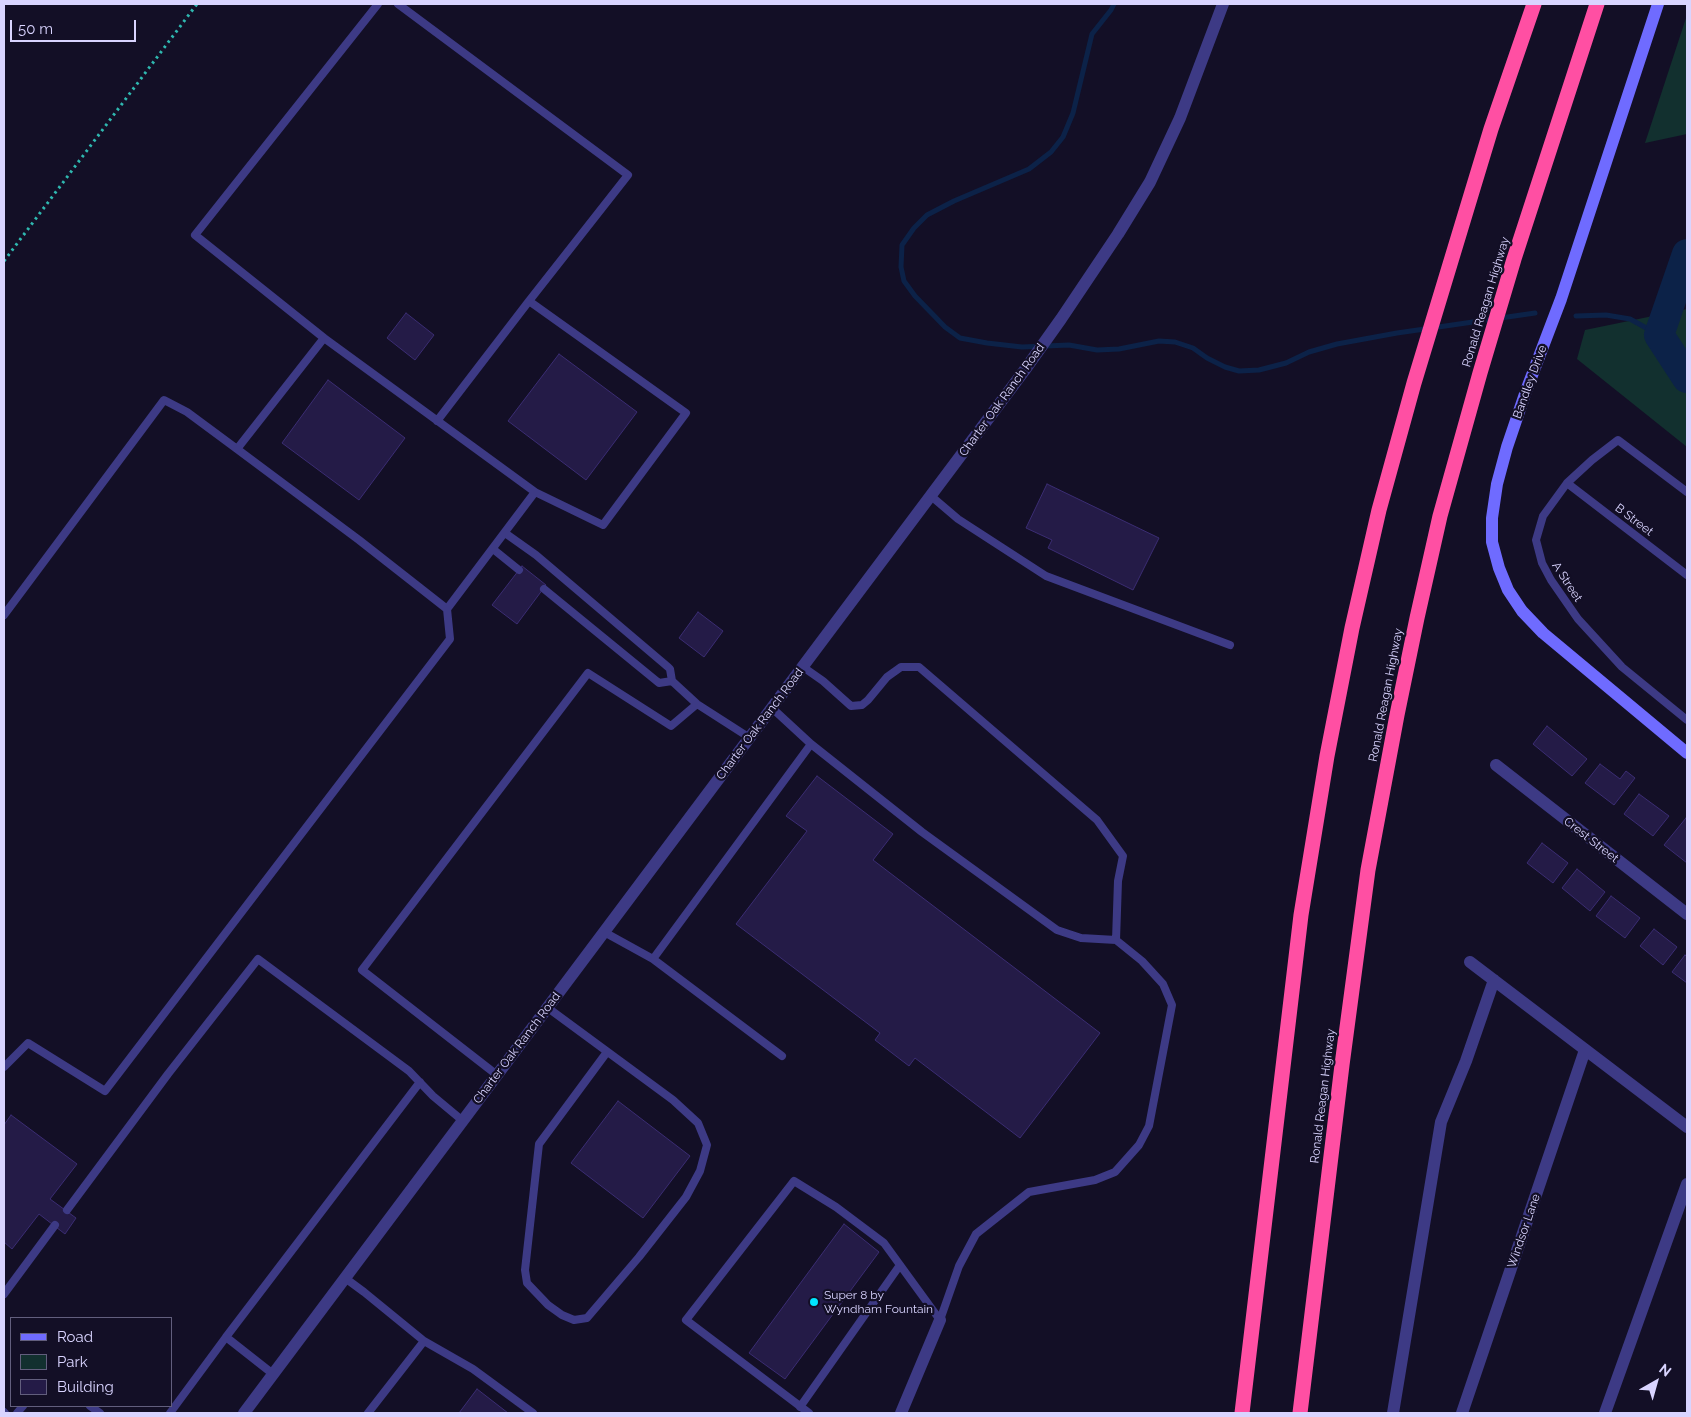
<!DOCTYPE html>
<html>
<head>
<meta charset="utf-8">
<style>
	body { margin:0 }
	#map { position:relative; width:1691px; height:1417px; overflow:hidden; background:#130f26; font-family:Raleway,sans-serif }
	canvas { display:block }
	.frame { position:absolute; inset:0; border:5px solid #d9d4ff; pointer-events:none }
	.legend { position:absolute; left:10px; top:1317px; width:162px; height:90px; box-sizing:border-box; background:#130f26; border:1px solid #625e7d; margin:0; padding:6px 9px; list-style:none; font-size:15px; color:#d9d4ff }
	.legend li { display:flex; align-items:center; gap:10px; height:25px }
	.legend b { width:25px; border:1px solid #625e7d }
	.north { position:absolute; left:1631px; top:1357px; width:50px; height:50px; -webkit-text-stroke:4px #130f26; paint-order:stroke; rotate:38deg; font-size:14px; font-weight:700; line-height:20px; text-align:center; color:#d9d4ff }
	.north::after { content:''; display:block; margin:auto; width:18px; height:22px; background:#d9d4ff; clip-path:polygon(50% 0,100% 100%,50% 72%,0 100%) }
	.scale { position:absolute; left:10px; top:20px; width:126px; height:22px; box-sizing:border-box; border:2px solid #d9d4ff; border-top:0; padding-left:6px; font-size:15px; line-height:18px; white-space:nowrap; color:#d9d4ff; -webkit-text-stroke:4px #130f26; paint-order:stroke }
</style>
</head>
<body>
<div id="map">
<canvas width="1691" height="1417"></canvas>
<div class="frame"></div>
<ul class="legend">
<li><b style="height:6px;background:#6f6bff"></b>Road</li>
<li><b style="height:14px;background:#12302f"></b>Park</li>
<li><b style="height:14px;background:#241b47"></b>Building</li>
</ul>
<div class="north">N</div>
<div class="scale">50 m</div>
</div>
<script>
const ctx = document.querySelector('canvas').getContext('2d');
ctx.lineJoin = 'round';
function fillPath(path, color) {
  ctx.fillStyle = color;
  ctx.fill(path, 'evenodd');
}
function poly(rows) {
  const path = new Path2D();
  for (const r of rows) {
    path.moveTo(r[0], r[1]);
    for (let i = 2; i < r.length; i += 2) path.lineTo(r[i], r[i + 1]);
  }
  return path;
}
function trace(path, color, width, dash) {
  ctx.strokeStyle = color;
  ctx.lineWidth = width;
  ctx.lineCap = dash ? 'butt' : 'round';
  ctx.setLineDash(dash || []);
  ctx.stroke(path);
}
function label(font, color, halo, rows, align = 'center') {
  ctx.font = font + ' Raleway,sans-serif';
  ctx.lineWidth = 4.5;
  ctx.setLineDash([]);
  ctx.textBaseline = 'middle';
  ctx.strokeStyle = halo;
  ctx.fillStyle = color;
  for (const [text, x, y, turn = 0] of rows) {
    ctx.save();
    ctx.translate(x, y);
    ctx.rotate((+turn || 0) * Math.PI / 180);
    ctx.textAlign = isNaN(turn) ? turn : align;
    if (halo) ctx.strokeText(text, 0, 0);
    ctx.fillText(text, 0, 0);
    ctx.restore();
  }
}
const green = poly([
	[1687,15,1687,134,1645,143],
	[1687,309,1687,447,1577,359,1585,330]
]);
const stream = poly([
	[1114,4,1111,10,1092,34,1073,113,1063,137,1051,152,1029,169,954,201,927,215,914,228,902,245,901,267,904,281,915,296,945,327,960,338,987,343,1022,347,1069,345,1097,350,1119,349,1159,341,1175,342,1193,348,1207,358,1225,367,1239,371,1259,370,1286,363,1309,352,1337,344,1397,333,1535,313],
	[1576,316,1606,315,1630,319,1659,335]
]);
const river = poly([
	[1687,254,1659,335,1687,378]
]);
const building = poly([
	[406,313,434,335,415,360,387,338,406,313],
	[559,354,637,412,586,480,508,421,559,354],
	[328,380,405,438,359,500,282,443,328,380],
	[1047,484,1159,538,1133,590,1048,548,1052,540,1026,528,1047,484],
	[522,566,546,585,517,624,492,605,522,566],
	[698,612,723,631,704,657,679,638,698,612],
	[1547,726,1587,759,1572,776,1533,744,1547,726],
	[1600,764,1620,779,1626,771,1635,778,1614,805,1585,783,1600,764],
	[817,776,893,834,873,860,1100,1033,1020,1138,915,1058,909,1066,875,1040,880,1033,736,924,807,831,786,816,817,776],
	[1639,794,1669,816,1653,836,1624,814,1639,794],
	[1686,818,1687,819,1687,863,1664,845,1686,818],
	[1542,843,1568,863,1553,883,1527,863,1542,843],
	[1577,869,1605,892,1590,911,1562,888,1577,869],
	[1611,896,1640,918,1625,938,1596,916,1611,896],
	[1654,929,1677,947,1663,965,1640,946,1654,929],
	[1685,955,1687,957,1687,983,1672,972,1685,955],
	[618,1101,690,1156,643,1218,571,1163,618,1101],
	[11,1115,77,1164,50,1199,76,1218,65,1234,39,1214,12,1249,4,1242,4,1125,11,1115],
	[844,1224,879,1252,785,1379,749,1353,844,1224],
	[477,1389,508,1413,459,1413,477,1389]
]);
const path = poly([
	[4,261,197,4]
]);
const lane = poly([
	[398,4,628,175,529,301],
	[324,338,195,235,378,4],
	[437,421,529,301,686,413,603,525,535,492],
	[237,449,359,540,447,609],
	[1567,483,1687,575],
	[1687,492,1618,440,1592,460,1567,483,1543,516,1536,540,1542,563,1551,580,1578,619,1622,667,1687,720],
	[931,496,958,519,1046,576,1230,645],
	[505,533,536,555,668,667,670,669,672,681,697,704,750,738],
	[493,549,519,570],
	[544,589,659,683,672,681],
	[4,615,164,400,187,412,237,449,324,338,535,492,447,609,450,639,105,1091,28,1043,4,1067],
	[803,667,823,681,851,706,862,705,868,700,887,677,901,667,919,667,1097,820,1123,856,1118,881,1116,940],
	[811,744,922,832,1057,930,1081,938,1116,940,1142,961,1163,984,1172,1005,1149,1126,1139,1145,1115,1172,1095,1180,1029,1192,976,1234,959,1266,940,1320],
	[604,932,653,959,811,744,772,708],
	[653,959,782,1056],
	[548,1008,673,1100,698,1123,707,1145,700,1171,686,1197,639,1257,587,1318,574,1320,562,1315,548,1305,527,1283,525,1270,539,1144,607,1052],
	[497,1075,362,970,588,673,671,726,697,704],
	[67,1210,168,1074,258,959,409,1071,433,1096,463,1121],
	[345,1278,364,1292,424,1341],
	[4,1294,55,1225],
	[226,1337,420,1082],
	[90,1406,100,1413],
	[800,1407,900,1265],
	[4,1412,5,1413],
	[17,1413,23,1406],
	[170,1413,226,1337,273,1374],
	[368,1413,424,1341,473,1369,533,1413],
	[809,1413,686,1320,794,1181,836,1207,884,1243,940,1320]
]);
const street = poly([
	[1496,765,1687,914],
	[1470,962,1687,1127],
	[244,1413,1024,371,1061,319,1118,234,1150,182,1180,118,1223,4],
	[901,1413,940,1320],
	[1393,1413,1441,1122,1466,1061,1494,980],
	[1462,1413,1585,1050],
	[1605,1413,1687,1184]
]);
const secondary = poly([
	[1658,4,1561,299,1526,391,1507,447,1497,484,1492,518,1492,542,1499,568,1508,590,1522,611,1543,633,1687,753]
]);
const highway = poly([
	[1242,1413,1301,915,1327,756,1352,628,1379,510,1414,383,1491,129,1534,4],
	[1300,1413,1342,1065,1368,870,1397,715,1417,618,1440,516,1480,373,1514,259,1597,4]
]);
const markers = [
	[814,1302,5,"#00e5ff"]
];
const streetNames = [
	["Ronald Reagan Highway",1486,302,-73],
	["Bandley Drive",1530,382,-70],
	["Charter Oak Ranch Road",1002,400,-54],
	["B Street",1634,520,37],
	["A Street",1567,582,57],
	["Ronald Reagan Highway",1386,695,-79],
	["Charter Oak Ranch Road",760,724,-53],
	["Crest Street",1591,840,38],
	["Charter Oak Ranch Road",517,1048,-53],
	["Ronald Reagan Highway",1323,1096,-83],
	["Windsor Lane",1524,1231,-71]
];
const poiNames = [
	["Super 8 by",824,1295],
	["Wyndham Fountain",824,1309]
];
fillPath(green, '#12302f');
trace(stream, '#0c2248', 5);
trace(river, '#0c2248', 30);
fillPath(building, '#241b47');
trace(building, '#3b2d73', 1);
trace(path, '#2fb8b0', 3, [2.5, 4]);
trace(lane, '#3d3a85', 8);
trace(street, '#3d3a85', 12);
trace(secondary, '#6f6bff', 12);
trace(highway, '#ff4fa3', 15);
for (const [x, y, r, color] of markers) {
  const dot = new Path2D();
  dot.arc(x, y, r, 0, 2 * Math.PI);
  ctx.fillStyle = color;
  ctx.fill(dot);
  trace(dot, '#130f26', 2);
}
label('12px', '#d9d4ff', '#130f26', streetNames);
label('12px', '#d9d4ff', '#130f26', poiNames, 'left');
</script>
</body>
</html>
